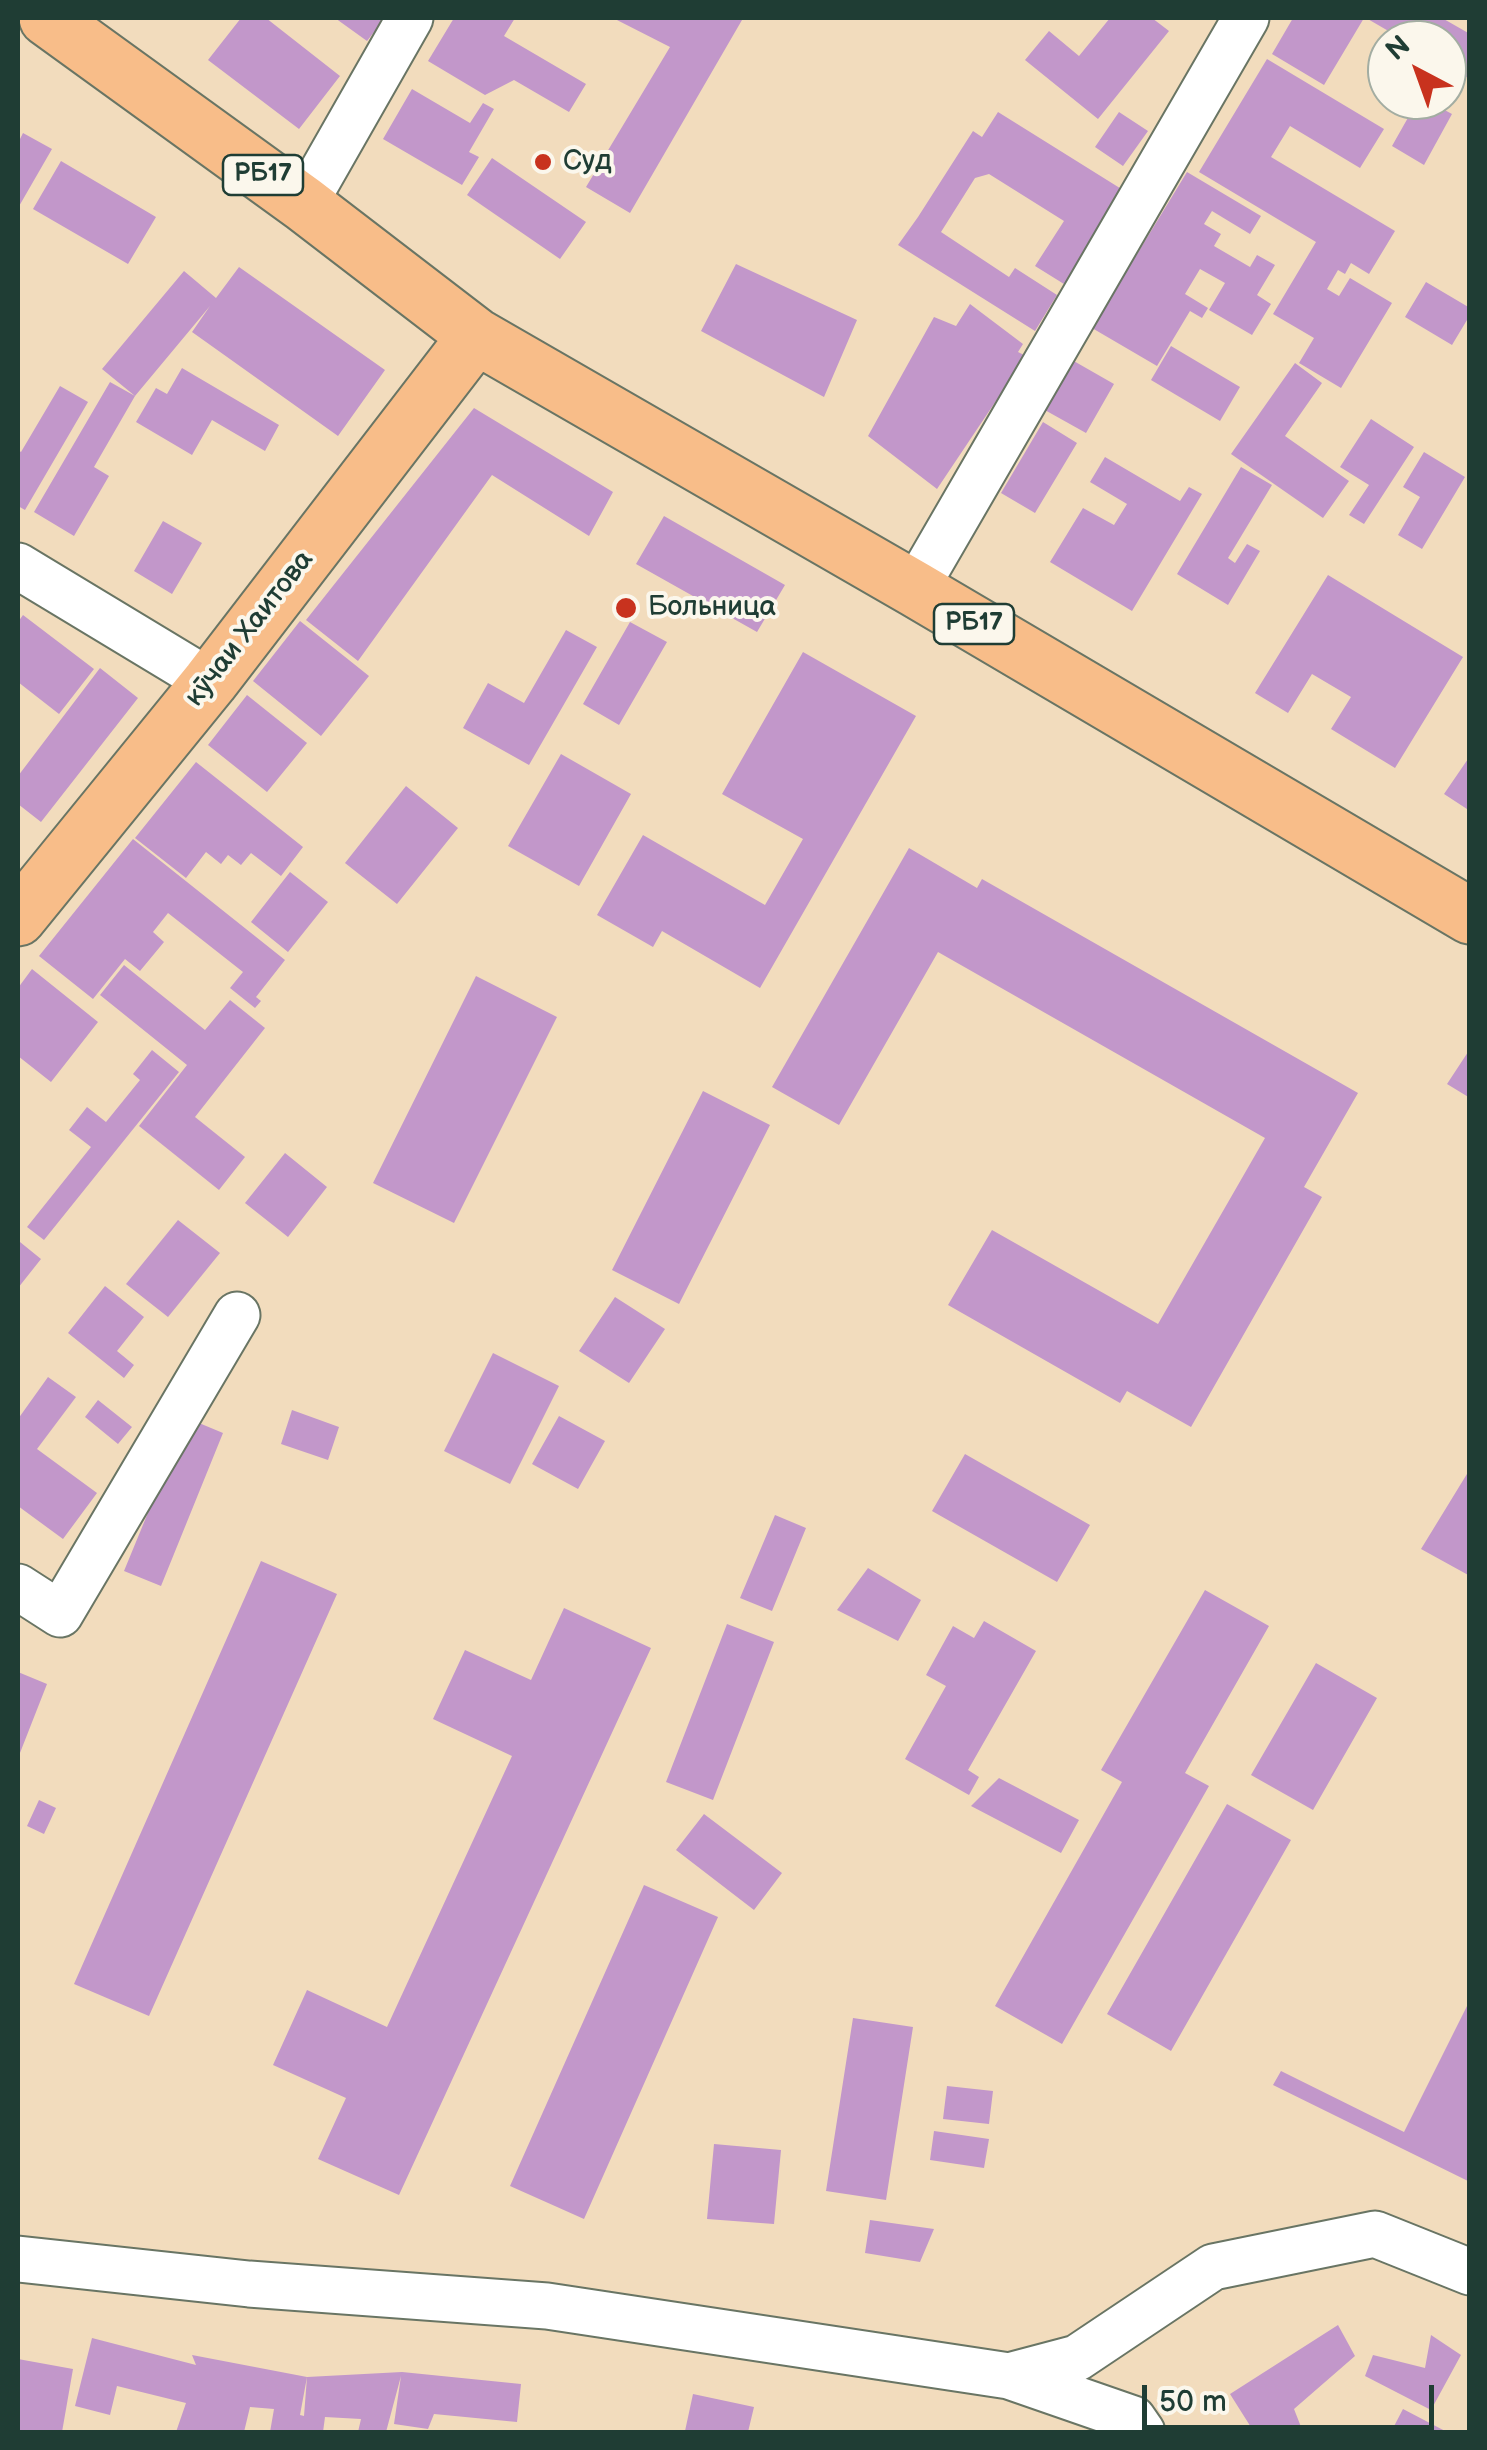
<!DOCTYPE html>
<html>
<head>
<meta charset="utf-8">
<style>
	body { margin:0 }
	#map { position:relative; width:1487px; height:2450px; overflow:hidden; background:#f2dcbd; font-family:"Balsamiq Sans",sans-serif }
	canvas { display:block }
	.frame { position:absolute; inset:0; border:20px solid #1f3d34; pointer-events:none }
	.north { position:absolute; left:1367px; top:20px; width:100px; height:100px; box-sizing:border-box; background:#fbf7ec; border:2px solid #a3ada2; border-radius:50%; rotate:319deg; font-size:28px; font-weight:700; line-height:40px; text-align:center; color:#1f3d34 }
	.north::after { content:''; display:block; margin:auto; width:35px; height:45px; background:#c8321e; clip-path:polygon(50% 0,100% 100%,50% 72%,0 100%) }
	.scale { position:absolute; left:1142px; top:2385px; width:292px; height:45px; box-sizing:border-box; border:5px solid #1f3d34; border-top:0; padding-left:12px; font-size:30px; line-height:35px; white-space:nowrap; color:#1f3d34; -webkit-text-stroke:8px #fbf7ec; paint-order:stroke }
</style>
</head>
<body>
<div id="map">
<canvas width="1487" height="2450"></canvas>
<div class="frame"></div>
<div class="north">N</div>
<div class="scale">50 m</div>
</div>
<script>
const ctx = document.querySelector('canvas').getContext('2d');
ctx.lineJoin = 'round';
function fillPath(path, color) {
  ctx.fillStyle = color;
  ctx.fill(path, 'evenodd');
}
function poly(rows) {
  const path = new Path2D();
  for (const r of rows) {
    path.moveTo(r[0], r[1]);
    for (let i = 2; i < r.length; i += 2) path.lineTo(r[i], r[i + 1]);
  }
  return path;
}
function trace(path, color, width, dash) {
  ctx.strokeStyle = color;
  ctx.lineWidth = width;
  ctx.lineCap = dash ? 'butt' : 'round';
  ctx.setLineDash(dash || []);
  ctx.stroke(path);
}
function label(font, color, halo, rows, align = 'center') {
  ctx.font = font + ' "Balsamiq Sans",sans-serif';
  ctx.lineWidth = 8;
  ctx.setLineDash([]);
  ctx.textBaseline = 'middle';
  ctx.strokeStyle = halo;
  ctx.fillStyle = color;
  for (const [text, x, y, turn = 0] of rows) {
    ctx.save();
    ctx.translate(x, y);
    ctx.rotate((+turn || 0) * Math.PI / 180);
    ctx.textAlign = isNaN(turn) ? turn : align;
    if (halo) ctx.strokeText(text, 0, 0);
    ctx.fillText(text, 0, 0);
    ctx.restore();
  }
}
const building = poly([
	[241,18,266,18,340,76,299,129,208,60],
	[335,18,385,18,367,41],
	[454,18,515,18,504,36,586,84,569,112,514,80,485,95,428,61],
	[613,18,737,18,742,20,630,213,586,187,670,47],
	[1110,18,1152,18,1169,31,1098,119,1025,60,1049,31,1079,56],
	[1293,18,1364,18,1324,85,1272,54],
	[1366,18,1442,18,1470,34,1470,79,1447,66,1447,40,1404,40],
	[1267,59,1384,129,1360,168,1290,126,1271,157,1395,231,1369,274,1351,263,1345,274,1338,270,1327,289,1339,296,1350,278,1392,303,1341,388,1299,363,1314,338,1273,314,1316,242,1199,172],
	[412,89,470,123,483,103,494,109,469,152,479,157,462,185,383,139],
	[1418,100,1426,100,1452,114,1424,165,1392,146],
	[998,112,1131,195,1072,289,1035,266,1064,221,989,174,975,178,941,232,1009,277,1015,268,1057,295,1035,331,898,245,918,217,973,131,982,137],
	[1119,112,1148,131,1123,166,1095,147],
	[23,133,52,149,18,208,18,143],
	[492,158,586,222,560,259,467,195],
	[61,161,156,217,128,264,33,209],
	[1187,172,1261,216,1250,234,1212,211,1204,224,1221,234,1214,246,1250,267,1257,255,1275,265,1257,295,1271,304,1252,335,1209,310,1225,283,1200,269,1185,294,1208,308,1202,318,1190,311,1157,366,1092,328],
	[736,264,857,320,824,397,701,331],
	[239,267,385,370,338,436,192,332,210,306,135,396,102,369,184,271,216,298],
	[1426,282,1470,308,1470,315,1452,345,1405,317],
	[970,304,1023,344,1018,352,1026,356,937,489,868,436,934,317,956,326],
	[1171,346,1240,387,1220,421,1151,380],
	[1072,360,1114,384,1086,433,1043,409],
	[1295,363,1322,383,1285,436,1349,481,1323,518,1231,454],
	[182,368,279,425,265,451,212,420,192,455,136,422,156,388,167,394],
	[110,382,135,396,94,467,109,476,74,536,34,512],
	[60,386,88,402,25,510,18,506,18,450,21,452],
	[474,408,613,492,589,536,492,475,358,661,306,620],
	[1371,419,1414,447,1364,524,1349,515,1369,485,1340,467],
	[1043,422,1077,443,1035,513,1001,493],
	[1424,452,1465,477,1422,549,1398,535,1420,497,1403,487],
	[1105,457,1180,501,1189,487,1202,494,1132,611,1050,562,1083,508,1114,525,1127,504,1090,482],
	[1241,467,1272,485,1228,558,1235,563,1247,544,1260,551,1228,605,1177,574],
	[664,516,785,585,757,632,636,564],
	[163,521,202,543,172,594,134,571],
	[1328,575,1463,657,1395,768,1331,729,1351,697,1312,674,1288,713,1255,693],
	[23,615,94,669,59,714,18,682,18,622],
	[300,621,369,676,321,736,253,681],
	[630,622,667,642,619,725,583,704],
	[566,630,597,647,529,765,463,728,488,683,524,703],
	[803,652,916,716,760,988,662,931,653,947,597,915,643,835,765,905,803,839,722,794],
	[100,668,138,698,41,822,18,804,18,776],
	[247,695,307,743,267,792,208,745],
	[561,754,631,794,579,886,508,846],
	[1470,756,1470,805,1467,809,1444,794],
	[196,762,303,847,281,876,251,853,241,865,228,855,221,864,206,852,186,878,135,838],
	[406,786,458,828,397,904,345,863],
	[133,839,285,960,256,997,261,1001,255,1008,230,988,243,972,168,913,153,932,164,942,140,971,125,959,93,999,39,956],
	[909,848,977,888,982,879,1358,1093,1304,1187,1322,1197,1191,1427,1127,1391,1120,1403,948,1305,992,1230,1158,1324,1265,1138,938,952,839,1125,772,1087],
	[290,872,328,902,288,952,251,922],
	[124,965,205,1030,230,1000,265,1028,195,1117,245,1157,219,1190,139,1126,187,1065,100,995],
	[32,969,98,1022,51,1082,18,1056,18,988],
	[476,976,557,1017,454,1223,373,1183],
	[1470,1049,1470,1098,1447,1084],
	[152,1050,179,1072,44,1240,27,1227,91,1147,69,1130,87,1107,106,1122,140,1080,133,1074],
	[703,1091,770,1125,679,1304,612,1270],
	[285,1153,327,1187,288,1237,245,1203],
	[178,1220,220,1253,168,1317,126,1284],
	[20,1242,41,1259,18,1288,18,1244],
	[105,1286,144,1317,117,1351,134,1365,124,1378,68,1333],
	[615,1297,665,1329,629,1383,579,1351],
	[493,1353,559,1386,510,1484,444,1451],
	[48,1377,76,1397,37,1449,97,1493,63,1539,18,1506,18,1419],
	[98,1400,132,1427,118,1444,85,1417],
	[292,1410,339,1427,328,1460,281,1444],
	[559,1416,605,1441,578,1489,532,1464],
	[187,1418,223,1433,161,1586,124,1571],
	[965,1454,1090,1525,1057,1582,932,1511],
	[1470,1469,1470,1576,1421,1549],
	[775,1515,806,1528,772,1611,740,1598],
	[261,1561,337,1594,149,2016,74,1984],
	[868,1568,921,1600,898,1641,837,1610],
	[1205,1590,1269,1626,1185,1773,1209,1786,1062,2044,995,2006,1122,1782,1101,1770],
	[564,1608,651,1648,399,2195,318,2159,346,2098,273,2065,307,1990,387,2027,512,1756,433,1719,465,1650,531,1680],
	[984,1621,1036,1651,968,1770,979,1777,969,1795,905,1759,946,1686,926,1675,953,1626,974,1638],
	[727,1624,774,1642,713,1800,666,1782],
	[1316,1663,1377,1698,1313,1810,1251,1775],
	[18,1672,47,1684,18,1758],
	[999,1778,1079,1820,1061,1853,971,1806],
	[39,1800,56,1808,44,1834,27,1826],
	[1227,1804,1291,1840,1171,2051,1107,2014],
	[704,1814,782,1873,754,1910,676,1850],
	[644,1885,718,1917,584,2219,510,2186],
	[1470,2000,1470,2182,1273,2085,1281,2071,1404,2132],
	[853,2018,913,2027,886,2200,826,2191],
	[947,2086,993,2091,989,2124,943,2119],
	[934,2131,989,2139,984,2168,930,2160],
	[714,2144,781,2150,774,2224,707,2219],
	[870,2220,934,2229,920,2262,865,2253],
	[1338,2325,1355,2356,1294,2409,1303,2432,1254,2432,1230,2394],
	[1431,2335,1461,2355,1431,2410,1365,2376,1373,2355,1425,2368],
	[92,2338,196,2365,192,2355,307,2377,300,2415,304,2416,307,2377,402,2372,521,2384,517,2422,434,2414,428,2429,394,2424,401,2376,386,2432,358,2432,361,2419,325,2417,323,2432,270,2432,274,2409,250,2407,244,2432,176,2432,186,2403,117,2386,110,2415,75,2406],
	[18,2359,73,2369,62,2432,18,2432],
	[693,2394,754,2407,748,2432,685,2431],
	[1403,2409,1447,2432,1391,2432]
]);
const minor = poly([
	[304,204,410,18],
	[18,566,210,682],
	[915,589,1246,18],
	[18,1587,60,1614,237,1315],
	[18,2259,249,2284,547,2306,1009,2376,1133,2419,1142,2432],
	[1009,2376,1077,2358,1213,2267,1375,2234,1470,2272]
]);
const major = poly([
	[47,18,304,204,476,336,915,589,1470,916],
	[18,918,210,682,476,336]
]);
const markers = [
	[543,162,10,"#c8321e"],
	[626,608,12,"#c8321e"]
];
const shields = [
	[263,175,80],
	[974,624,80]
];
const shieldNames = [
	["РБ17",263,175],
	["РБ17",974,624]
];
const poiNames = [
	["Суд",563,162],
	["Больница",648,608]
];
const streetNames = [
	["кӯчаи Хаитова",250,629,-52]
];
fillPath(building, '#c297ca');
trace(minor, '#697564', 49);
trace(major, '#697564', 59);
trace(minor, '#fff', 45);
trace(major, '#f8bd89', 55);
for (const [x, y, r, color] of markers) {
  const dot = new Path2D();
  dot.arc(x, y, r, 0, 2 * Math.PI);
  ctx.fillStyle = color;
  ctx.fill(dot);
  trace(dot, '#fbf7ec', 4);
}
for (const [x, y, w] of shields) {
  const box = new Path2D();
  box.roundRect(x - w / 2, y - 20, w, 40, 8);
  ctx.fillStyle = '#fbf7ec';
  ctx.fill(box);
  trace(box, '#1f3d34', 2.5);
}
label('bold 25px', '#1f3d34', null, shieldNames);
label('28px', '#1f3d34', '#fbf7ec', poiNames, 'left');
label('28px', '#1f3d34', '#fbf7ec', streetNames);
</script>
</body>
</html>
